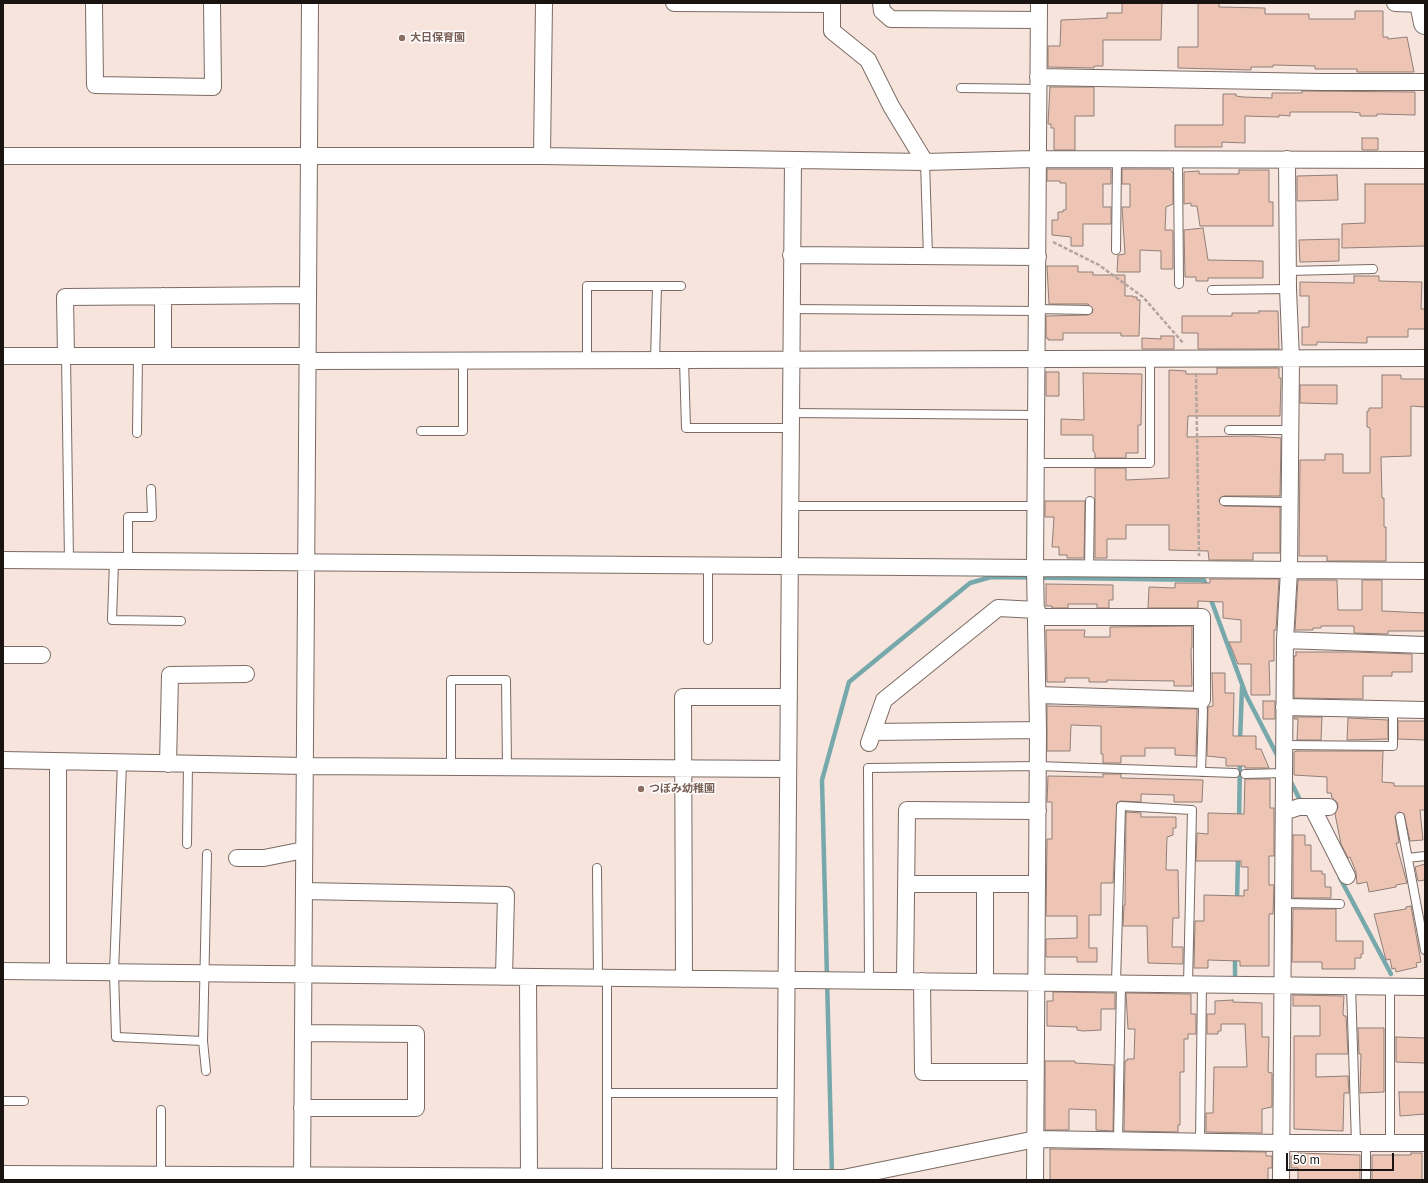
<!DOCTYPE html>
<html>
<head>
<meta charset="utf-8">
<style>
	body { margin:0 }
	#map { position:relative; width:1428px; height:1183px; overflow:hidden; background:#f7e5dd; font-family:Helvetica,sans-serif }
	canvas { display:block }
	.frame { position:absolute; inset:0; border:4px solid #191311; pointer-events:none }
	.scale { position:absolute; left:1286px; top:1153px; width:108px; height:18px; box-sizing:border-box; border:2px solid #191311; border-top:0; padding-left:5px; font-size:12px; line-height:14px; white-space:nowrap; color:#191311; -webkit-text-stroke:3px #fff; paint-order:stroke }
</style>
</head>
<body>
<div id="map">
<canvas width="1428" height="1183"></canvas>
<div class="frame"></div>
<div class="scale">50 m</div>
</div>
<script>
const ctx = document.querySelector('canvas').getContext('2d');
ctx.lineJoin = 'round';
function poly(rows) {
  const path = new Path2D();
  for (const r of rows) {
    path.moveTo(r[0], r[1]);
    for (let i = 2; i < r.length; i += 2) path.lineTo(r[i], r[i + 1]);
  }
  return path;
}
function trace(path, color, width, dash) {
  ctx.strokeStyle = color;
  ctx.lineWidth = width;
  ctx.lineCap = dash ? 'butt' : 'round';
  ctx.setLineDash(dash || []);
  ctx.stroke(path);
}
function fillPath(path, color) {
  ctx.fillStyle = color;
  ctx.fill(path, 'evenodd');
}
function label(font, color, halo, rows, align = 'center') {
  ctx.font = font + ' Helvetica,"Noto Sans JP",sans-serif';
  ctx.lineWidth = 3;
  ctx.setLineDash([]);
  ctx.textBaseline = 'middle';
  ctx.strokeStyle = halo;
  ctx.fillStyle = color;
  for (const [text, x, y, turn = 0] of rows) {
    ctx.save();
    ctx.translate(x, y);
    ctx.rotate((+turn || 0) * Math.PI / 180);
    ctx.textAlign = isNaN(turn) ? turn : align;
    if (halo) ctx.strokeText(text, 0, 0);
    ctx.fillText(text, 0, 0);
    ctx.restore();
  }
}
const stream = poly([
	[1210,597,1246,695,1279,759],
	[1240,742,1242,687],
	[1290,780,1302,804],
	[1239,820,1240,761],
	[1340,878,1391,974],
	[1237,902,1238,855],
	[1235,975,1235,955],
	[832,1175,822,780,849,682,970,583,991,577,1204,580,1207,588]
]);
const building = poly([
	[1122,3,1162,3,1161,40,1103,40,1103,66,1094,66,1094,68,1048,67,1048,46,1060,46,1061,20,1107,18,1107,13,1122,13,1122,3],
	[1198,3,1219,3,1219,7,1265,8,1265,14,1309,14,1309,19,1355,19,1355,11,1383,11,1383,37,1388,37,1388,39,1407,37,1414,72,1357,72,1357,69,1315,69,1315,66,1273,65,1273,67,1251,67,1251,70,1178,68,1178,47,1198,47,1198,3],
	[1050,87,1094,87,1094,116,1075,116,1075,150,1054,150,1054,128,1051,128,1051,124,1048,124,1050,87],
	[1302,91,1415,92,1415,115,1377,114,1377,116,1360,116,1360,113,1352,112,1290,112,1290,116,1279,115,1279,117,1245,116,1245,143,1222,142,1222,147,1175,147,1175,125,1223,125,1223,94,1236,94,1236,96,1243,97,1272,98,1272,93,1302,93,1302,91],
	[1362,138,1378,138,1378,150,1362,150,1362,138],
	[1047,169,1111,169,1111,184,1103,184,1103,207,1111,207,1111,224,1083,224,1083,246,1071,246,1071,237,1052,235,1052,220,1058,220,1058,212,1063,212,1063,210,1066,210,1066,183,1060,183,1060,181,1047,181,1047,169],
	[1122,169,1170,169,1173,173,1173,204,1166,207,1165,230,1172,230,1173,232,1173,269,1161,269,1161,251,1140,250,1140,272,1117,272,1118,255,1125,254,1122,207,1130,207,1130,184,1122,184,1122,169],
	[1239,170,1269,170,1269,202,1273,202,1273,226,1200,226,1197,206,1191,206,1191,203,1184,204,1184,172,1199,171,1199,174,1239,174,1239,170],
	[1337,175,1338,200,1297,201,1297,176,1337,175],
	[1365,184,1425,184,1425,246,1342,248,1342,224,1365,223,1365,184],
	[1203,228,1208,260,1263,261,1263,278,1208,278,1208,281,1196,281,1196,277,1185,277,1184,230,1203,228],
	[1339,239,1339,261,1300,262,1299,240,1339,239],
	[1047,266,1078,266,1078,272,1093,272,1093,275,1125,275,1125,296,1133,296,1133,297,1137,297,1137,300,1140,300,1139,336,1121,336,1121,333,1063,333,1063,340,1048,340,1048,338,1046,338,1046,316,1088,315,1092,313,1093,310,1088,304,1049,304,1047,266],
	[1354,276,1379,276,1379,281,1422,282,1421,309,1425,309,1425,329,1408,329,1408,337,1367,337,1367,343,1317,342,1317,345,1302,345,1302,327,1309,327,1309,296,1300,296,1300,282,1354,283,1354,276],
	[1259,311,1278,311,1279,349,1198,349,1198,333,1182,333,1182,316,1232,316,1232,313,1259,313,1259,311],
	[1161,336,1174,336,1174,349,1142,349,1142,338,1161,339,1161,336],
	[1217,368,1279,368,1279,378,1281,378,1280,416,1188,416,1187,437,1251,436,1281,438,1280,496,1224,496,1220,498,1219,501,1224,506,1280,507,1280,553,1253,553,1253,560,1209,560,1208,551,1169,550,1169,525,1126,525,1126,539,1107,539,1107,558,1095,558,1095,468,1126,468,1126,480,1169,478,1169,370,1186,371,1186,374,1217,374,1217,368],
	[1046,372,1059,372,1059,396,1046,396,1046,372],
	[1083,373,1142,374,1141,425,1138,425,1138,453,1126,453,1126,458,1095,458,1095,453,1093,451,1093,435,1061,435,1061,419,1084,420,1083,373],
	[1382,375,1401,375,1401,379,1425,379,1425,407,1411,406,1411,456,1381,457,1382,498,1384,498,1384,527,1386,527,1386,561,1327,561,1327,556,1299,556,1300,460,1325,460,1325,454,1343,454,1343,473,1370,473,1370,428,1367,427,1367,411,1369,411,1369,408,1382,408,1382,375],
	[1300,385,1337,385,1337,404,1300,403,1300,385],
	[1045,501,1085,501,1084,558,1067,558,1067,555,1059,555,1059,547,1052,547,1054,517,1045,517,1045,501],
	[1210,579,1279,579,1276,630,1274,630,1274,661,1269,661,1270,695,1251,695,1251,664,1238,664,1229,642,1241,642,1241,620,1223,618,1223,602,1198,601,1198,608,1148,608,1149,587,1175,588,1175,583,1210,583,1210,579],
	[1298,580,1337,580,1338,610,1362,610,1362,580,1382,580,1382,611,1425,613,1425,631,1388,631,1388,634,1354,633,1354,626,1321,626,1321,628,1313,628,1313,630,1295,630,1298,580],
	[1046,584,1113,585,1113,600,1109,600,1109,608,1097,608,1097,604,1068,604,1068,608,1052,608,1052,606,1046,606,1046,584],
	[1192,626,1192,648,1191,648,1192,686,1174,686,1174,681,1107,680,1107,682,1089,682,1089,678,1065,678,1065,682,1047,682,1046,630,1085,630,1084,637,1110,637,1110,627,1192,626],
	[1296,652,1354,652,1412,654,1412,672,1392,672,1392,676,1363,676,1363,699,1294,698,1294,656,1296,656,1296,652],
	[1212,673,1225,673,1225,693,1234,693,1233,736,1256,736,1256,749,1261,749,1269,768,1245,768,1245,766,1226,766,1226,758,1207,756,1208,707,1213,706,1212,673],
	[1263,701,1275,701,1275,719,1263,719,1263,701],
	[1047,706,1197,709,1196,756,1175,755,1175,748,1145,748,1145,756,1121,756,1121,763,1103,763,1103,754,1101,754,1101,726,1071,725,1070,751,1047,751,1047,706],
	[1294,717,1322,717,1321,740,1297,740,1298,719,1294,719,1294,717],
	[1348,718,1388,720,1388,739,1347,740,1348,718],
	[1398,721,1425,721,1425,740,1398,739,1398,721],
	[1297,751,1383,751,1382,782,1394,783,1394,786,1425,786,1425,810,1420,810,1423,840,1410,841,1404,814,1399,812,1395,816,1399,843,1396,843,1407,883,1396,885,1396,887,1369,892,1367,882,1357,884,1356,872,1350,857,1348,858,1341,844,1335,814,1338,807,1337,802,1332,798,1331,793,1327,793,1327,777,1294,775,1294,752,1297,751],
	[1103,774,1121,774,1121,778,1203,780,1202,802,1174,802,1174,795,1141,794,1141,802,1121,801,1117,803,1113,883,1101,883,1101,915,1089,915,1089,948,1097,948,1097,962,1077,962,1077,957,1046,957,1046,939,1077,938,1077,916,1046,916,1047,839,1052,839,1052,802,1047,802,1048,776,1103,777,1103,774],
	[1245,779,1270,779,1270,808,1274,808,1274,856,1269,856,1269,885,1274,885,1273,914,1269,914,1269,966,1240,966,1240,961,1208,960,1208,968,1194,968,1195,921,1204,921,1204,895,1244,896,1244,890,1248,890,1248,867,1241,867,1241,861,1196,861,1197,833,1208,834,1208,813,1244,814,1245,779],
	[1126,812,1141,813,1141,817,1176,817,1176,828,1173,828,1173,835,1167,837,1166,870,1178,870,1179,918,1173,918,1172,947,1183,947,1183,964,1148,963,1147,926,1123,926,1124,905,1125,905,1126,812],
	[1293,835,1305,835,1305,845,1311,845,1311,871,1322,871,1322,874,1325,874,1325,887,1331,887,1331,898,1293,898,1293,835],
	[1425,864,1425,880,1418,881,1415,867,1425,864],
	[1411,906,1421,962,1416,963,1417,967,1396,972,1395,968,1392,969,1390,959,1386,960,1374,914,1406,909,1406,907,1411,906],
	[1293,909,1336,909,1336,941,1363,941,1363,954,1361,954,1361,958,1355,958,1355,969,1322,969,1322,962,1292,962,1293,909],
	[1053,992,1115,993,1115,1009,1101,1009,1101,1030,1083,1031,1077,1030,1077,1027,1047,1026,1047,1001,1053,1001,1053,992],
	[1126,993,1191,994,1191,1014,1196,1014,1196,1034,1188,1034,1188,1039,1184,1039,1184,1072,1180,1072,1180,1125,1178,1125,1178,1132,1124,1131,1125,1061,1127,1061,1127,1059,1134,1059,1135,1029,1128,1029,1126,993],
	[1293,995,1344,996,1343,1013,1344,1016,1346,1016,1348,1054,1316,1054,1316,1077,1348,1076,1349,1093,1344,1093,1343,1131,1294,1129,1294,1036,1320,1036,1320,1006,1293,1006,1293,995],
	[1233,1000,1233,1002,1262,1003,1262,1037,1269,1037,1268,1072,1272,1073,1272,1107,1262,1109,1262,1133,1206,1132,1206,1113,1213,1113,1214,1067,1247,1067,1245,1024,1221,1024,1221,1031,1218,1031,1218,1034,1207,1034,1207,1014,1215,1014,1215,1001,1233,1000],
	[1358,1028,1384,1028,1384,1092,1360,1093,1361,1054,1359,1054,1358,1028],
	[1396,1037,1425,1038,1425,1063,1396,1062,1396,1037],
	[1045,1061,1075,1061,1075,1063,1114,1065,1113,1131,1096,1130,1096,1110,1069,1109,1069,1130,1045,1130,1045,1061],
	[1399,1092,1425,1092,1425,1114,1400,1116,1399,1092],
	[1050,1149,1266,1152,1266,1156,1272,1156,1272,1168,1268,1168,1268,1180,1050,1180,1050,1149],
	[1298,1153,1360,1155,1360,1180,1298,1180,1298,1168,1291,1168,1291,1156,1298,1156,1298,1153],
	[1411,1153,1422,1153,1422,1180,1372,1180,1372,1155,1411,1155,1411,1153]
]);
const path = poly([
	[1053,242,1099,265,1143,297,1184,344],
	[1196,373,1199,556]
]);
const service = poly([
	[961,88,1038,89],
	[1178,160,1179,284],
	[925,162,928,256],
	[1116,250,1117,160],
	[1288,271,1373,269],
	[1212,290,1288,289],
	[791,309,1038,311],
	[1038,309,1088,310],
	[66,356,69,561],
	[587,360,587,286,681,286],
	[655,360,657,286],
	[684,360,686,428,790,428],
	[790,413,1036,415],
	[1229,430,1290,430],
	[421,431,463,431,463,360],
	[137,433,138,356],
	[1037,463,1150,463,1150,359],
	[1224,501,1288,502],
	[790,506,1036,506],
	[114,561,112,620,181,621],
	[128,561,128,517,152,517,151,489],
	[708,565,708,640],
	[1089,569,1090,501],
	[1284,745,1393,746,1393,710],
	[122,763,114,972,116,1037,203,1041],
	[451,767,451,680,506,680,507,767],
	[1201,772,1203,711,1202,700],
	[1245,774,1284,773],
	[1400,817,1425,950],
	[187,844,188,764],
	[1408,858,1425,856],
	[597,868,598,978],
	[1283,903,1340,904],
	[607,978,607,1177],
	[869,981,868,768,1038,766,1235,773],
	[1116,983,1121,806,1192,810,1188,984],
	[1351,986,1356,1143],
	[206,1071,203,1041,207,854],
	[607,1093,786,1093],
	[3,1101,24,1101],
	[161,1110,161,1174],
	[1118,1140,1121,984],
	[1200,1141,1202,984],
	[1390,1143,1390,986],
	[1366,1180,1366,1143]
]);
const minor = poly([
	[94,3,95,85,213,87,212,3],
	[674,3,832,4],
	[832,3,832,31,868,60,891,106,925,162],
	[881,3,882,11,891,19,1039,20],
	[1395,3,1422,4],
	[1038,77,1322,82,1425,82],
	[3,156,542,156,925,162,1032,159,1425,160],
	[542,156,544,3],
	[791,255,1038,257],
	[163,296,163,356],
	[3,356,307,356],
	[66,356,65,297,308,295],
	[307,361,1425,358],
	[3,560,1425,571],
	[1037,617,1202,617,1202,700,1038,695],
	[1285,640,1425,645],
	[3,655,42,655],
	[1284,707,1425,710],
	[873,732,1038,730],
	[869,743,884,700,998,608,1037,610],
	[3,760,305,766,788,769],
	[168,764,170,675,246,674],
	[1312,807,1347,876],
	[1284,812,1299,807,1329,807],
	[237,858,264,858,304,850],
	[906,884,1037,884],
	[304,891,506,895,504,977],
	[3,971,1425,987],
	[58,972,58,762],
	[528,977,529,1176],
	[684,979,683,697,789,697],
	[905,981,907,810,1038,811],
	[922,981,923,1072,1036,1072],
	[985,982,985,884],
	[302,1108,416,1108,416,1034,303,1033],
	[3,1174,843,1178,1036,1139,1281,1143,1425,1143],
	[302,1180,310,3],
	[785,1180,793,160],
	[1035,1180,1038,730,1035,569,1039,3],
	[1281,1180,1285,640,1289,571,1291,359,1288,289,1287,159]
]);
const secondary = poly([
	[1421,3,1425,23]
]);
const markers = [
	[402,38,4,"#8d6e63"],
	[641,789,4,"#8d6e63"]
];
const educationNames = [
	["大日保育園",410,38],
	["つぼみ幼稚園",649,789]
];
trace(stream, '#77a8ab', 4.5);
fillPath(building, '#eec5b4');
trace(building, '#8f7f78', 1);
trace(service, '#7b6b64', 10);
trace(minor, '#7b6b64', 18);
trace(secondary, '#7b6b64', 24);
trace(path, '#b2a49e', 2.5, [4, 2]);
trace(service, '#fff', 8);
trace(minor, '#fff', 16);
trace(secondary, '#fff', 22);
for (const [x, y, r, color] of markers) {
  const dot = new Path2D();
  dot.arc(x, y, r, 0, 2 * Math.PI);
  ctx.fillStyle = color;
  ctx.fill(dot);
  trace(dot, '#fff', 1.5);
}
label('bold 11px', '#785e54', '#fff', educationNames, 'left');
</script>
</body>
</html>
